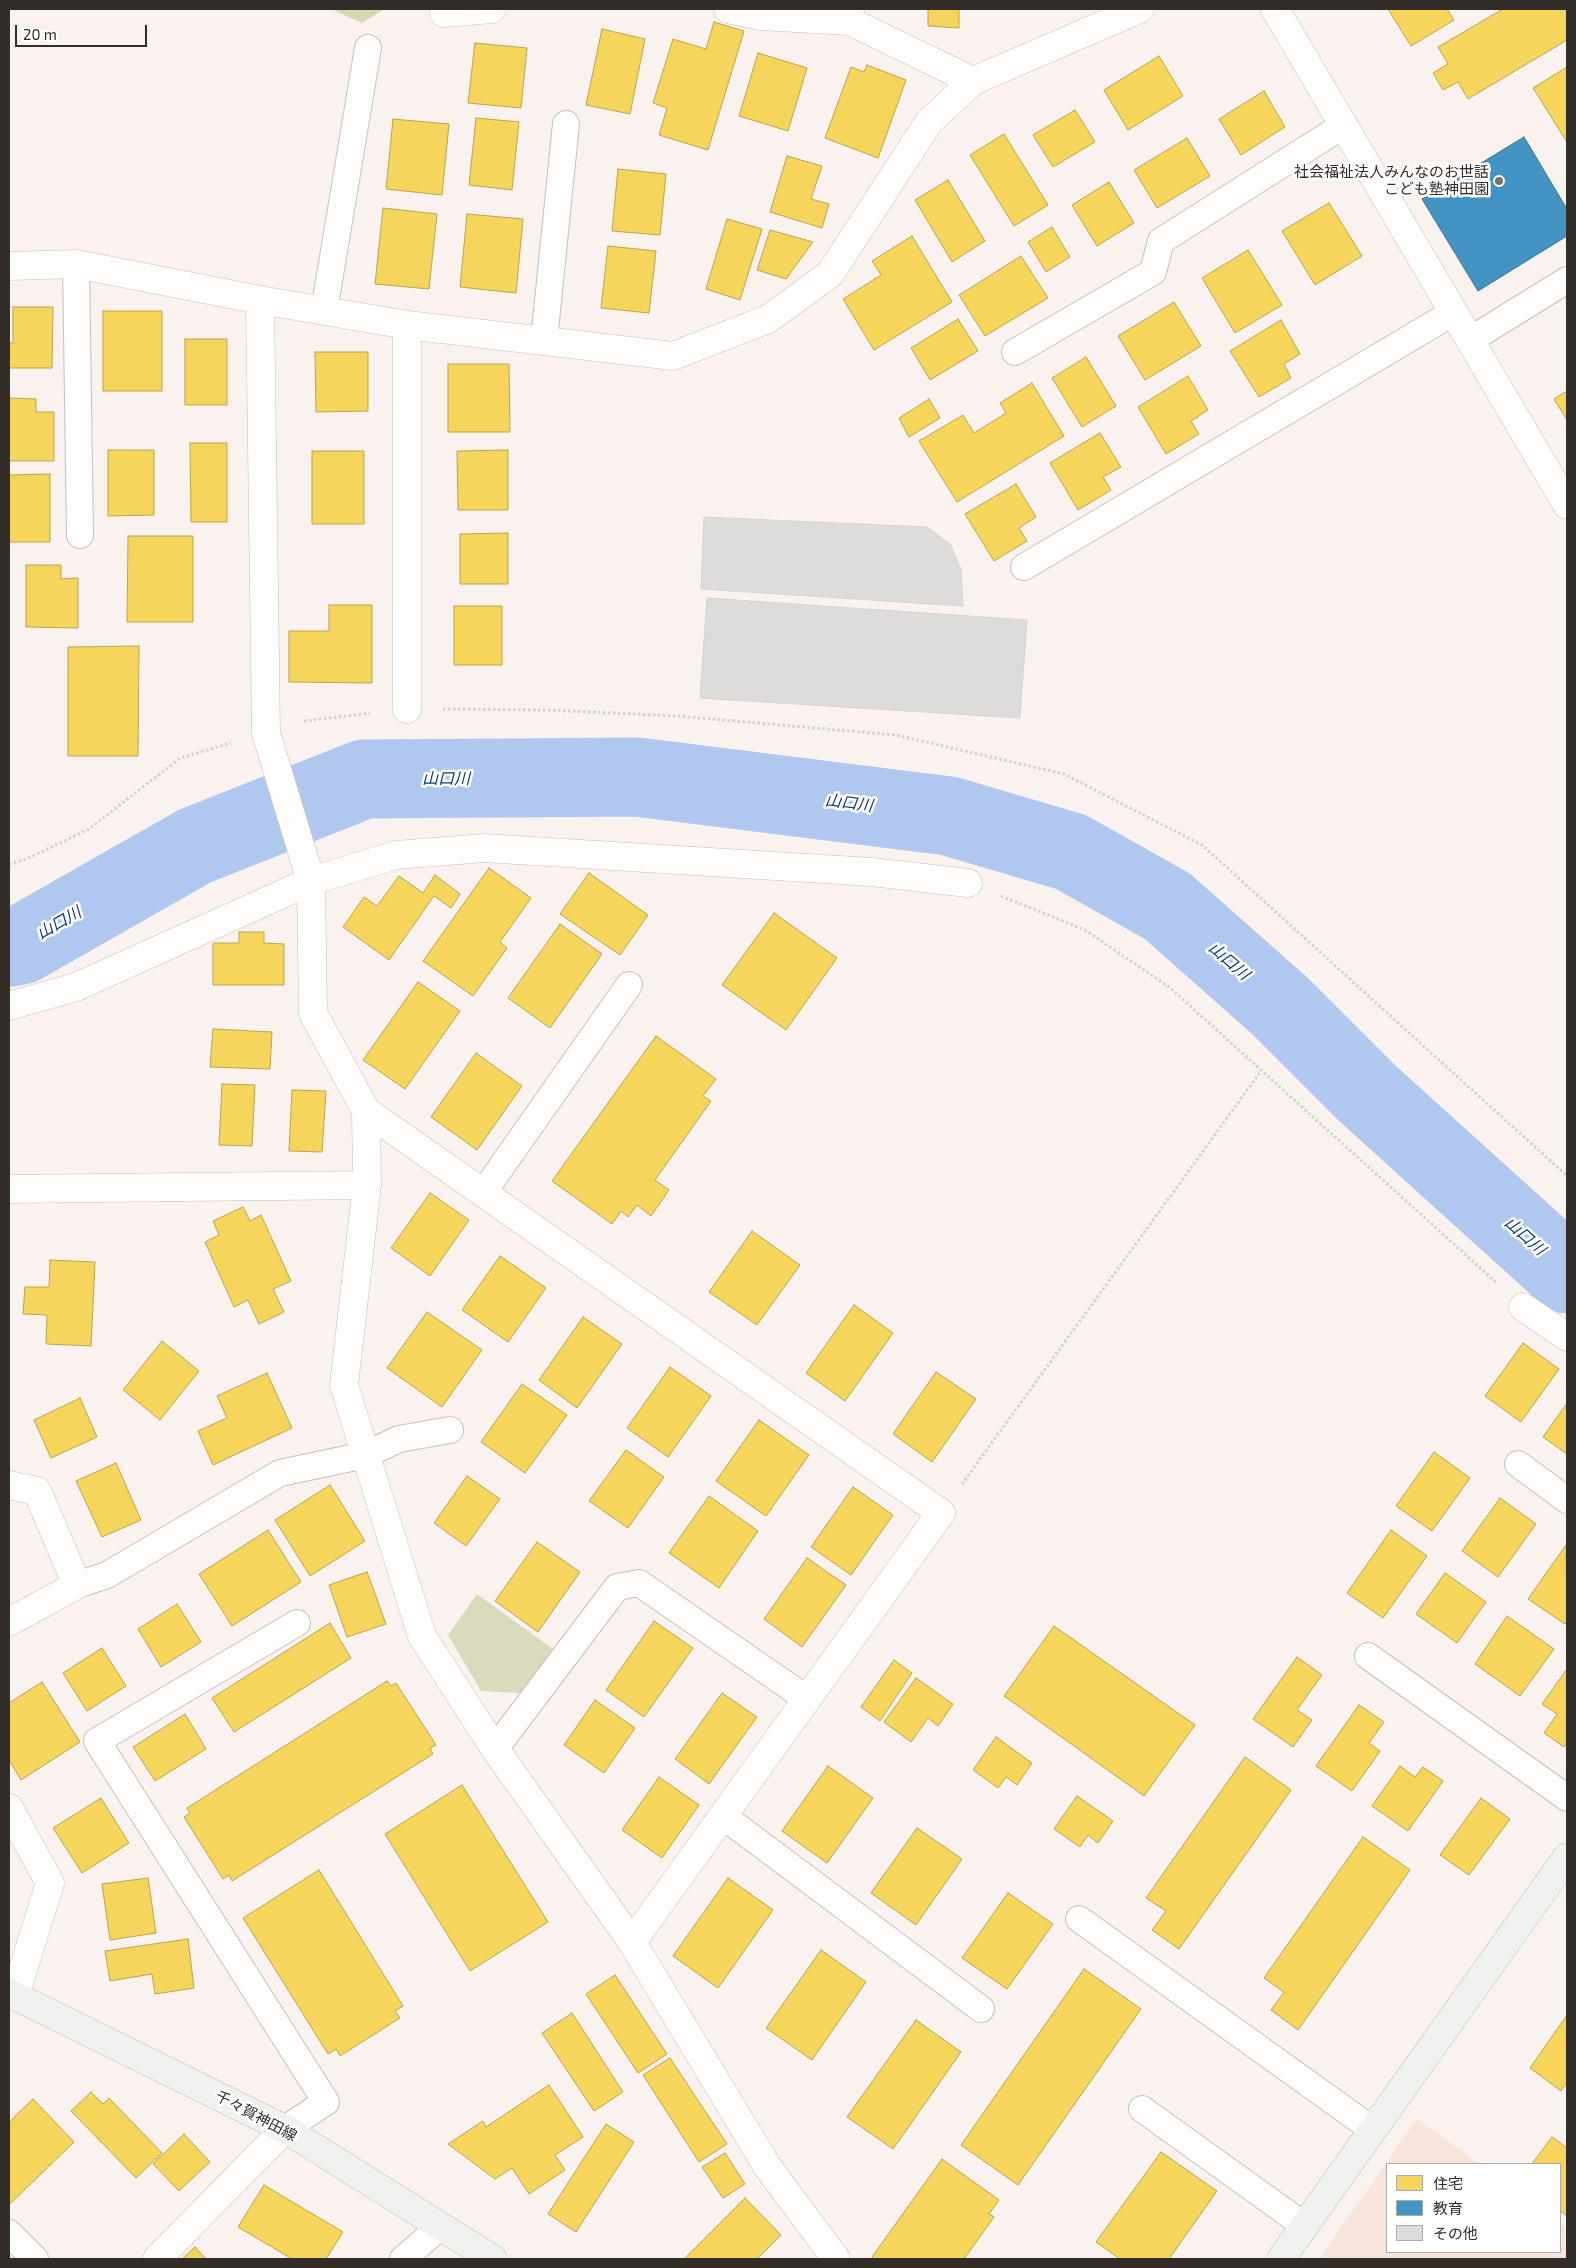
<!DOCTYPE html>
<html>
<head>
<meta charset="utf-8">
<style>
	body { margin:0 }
	#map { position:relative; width:1576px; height:2268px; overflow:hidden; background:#faf2ee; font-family:"Exo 2","Noto Sans JP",sans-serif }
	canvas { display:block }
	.frame { position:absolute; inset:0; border:10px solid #332d2a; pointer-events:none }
	.legend { position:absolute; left:1386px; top:2163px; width:175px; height:90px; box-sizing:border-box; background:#fff; border:1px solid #adabaa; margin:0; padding:6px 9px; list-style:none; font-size:15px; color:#332d2a }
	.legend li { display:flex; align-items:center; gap:10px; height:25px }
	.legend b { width:25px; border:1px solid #adabaa }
	.scale { position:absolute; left:15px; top:25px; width:132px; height:22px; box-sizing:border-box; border:2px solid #332d2a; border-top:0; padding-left:6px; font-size:15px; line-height:18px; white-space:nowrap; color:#332d2a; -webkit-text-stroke:4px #fff; paint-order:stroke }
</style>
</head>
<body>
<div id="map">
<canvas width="1576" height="2268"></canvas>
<div class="frame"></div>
<ul class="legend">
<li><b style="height:14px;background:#f6d55c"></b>住宅</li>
<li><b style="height:14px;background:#4393c3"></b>教育</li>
<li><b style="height:14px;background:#dedbdb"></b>その他</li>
</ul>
<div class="scale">20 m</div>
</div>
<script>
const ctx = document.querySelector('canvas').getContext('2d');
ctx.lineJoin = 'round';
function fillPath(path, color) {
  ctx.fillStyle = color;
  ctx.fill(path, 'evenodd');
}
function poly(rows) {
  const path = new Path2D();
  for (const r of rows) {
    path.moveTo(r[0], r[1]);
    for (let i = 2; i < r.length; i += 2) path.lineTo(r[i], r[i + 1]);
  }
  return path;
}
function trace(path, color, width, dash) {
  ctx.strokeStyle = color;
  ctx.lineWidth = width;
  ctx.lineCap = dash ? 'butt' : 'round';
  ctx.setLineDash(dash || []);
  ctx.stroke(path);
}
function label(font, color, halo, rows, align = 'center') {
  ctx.font = font + ' "Exo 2","Noto Sans JP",sans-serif';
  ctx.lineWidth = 5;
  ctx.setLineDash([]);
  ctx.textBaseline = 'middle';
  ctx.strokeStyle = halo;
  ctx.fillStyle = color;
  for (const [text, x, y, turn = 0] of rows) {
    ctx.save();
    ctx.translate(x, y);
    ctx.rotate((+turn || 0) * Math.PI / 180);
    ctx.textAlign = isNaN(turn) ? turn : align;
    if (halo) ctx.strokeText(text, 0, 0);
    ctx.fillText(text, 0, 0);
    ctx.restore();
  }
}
const built = poly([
	[1417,2119,1480,2164,1387,2164,1387,2252,1560,2252,1560,2222,1567,2228,1567,2259,1319,2259]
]);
const green = poly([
	[477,1594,553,1649,522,1693,481,1691,448,1635]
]);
const forest = poly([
	[331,9,384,9,362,23]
]);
const homes = poly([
	[928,9,959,9,959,28,928,26,928,9],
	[1388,9,1447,9,1454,20,1411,46,1388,9],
	[1503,9,1567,9,1567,40,1468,99,1458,82,1443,90,1433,73,1448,64,1438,47,1503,9],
	[714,22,744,31,708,150,659,135,667,108,653,103,673,39,706,49,714,22],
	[602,29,645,39,630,114,586,105,602,29],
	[475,43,527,48,521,108,468,103,475,43],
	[758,53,807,68,788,131,739,116,758,53],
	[1159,56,1183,96,1128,130,1104,90,1159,56],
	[867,65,906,80,878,158,825,138,851,67,864,72,867,65],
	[1567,67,1567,142,1533,88,1567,67],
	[1264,91,1285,127,1241,155,1219,119,1264,91],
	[1075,110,1095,142,1053,167,1033,135,1075,110],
	[476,118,519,122,512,190,469,185,476,118],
	[393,119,449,124,442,195,386,189,393,119],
	[1004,134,1048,205,1014,226,970,155,1004,134],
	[1187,138,1210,176,1157,208,1134,170,1187,138],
	[787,156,822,166,811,199,829,204,822,228,770,212,787,156],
	[618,169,666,174,660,235,612,231,618,169],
	[948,180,985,241,952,262,915,200,948,180],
	[1109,182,1134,223,1097,246,1072,205,1109,182],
	[1329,203,1362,256,1315,285,1282,231,1329,203],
	[383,208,437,214,429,289,375,284,383,208],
	[467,214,523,219,516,293,460,287,467,214],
	[727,219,762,229,740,300,706,289,727,219],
	[1052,227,1070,257,1046,272,1028,242,1052,227],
	[770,230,813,242,786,279,757,270,770,230],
	[912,236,952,302,874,350,843,299,881,275,872,261,912,236],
	[608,246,656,251,649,313,601,308,608,246],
	[1248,250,1282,305,1235,333,1202,278,1248,250],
	[1021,256,1048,298,985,336,959,295,1021,256],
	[1174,302,1201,346,1145,380,1118,336,1174,302],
	[13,307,53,307,52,368,9,368,9,343,13,343,13,307],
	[103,311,162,311,162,391,103,391,103,311],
	[958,319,978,351,930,380,911,348,958,319],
	[1281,320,1300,354,1284,364,1291,378,1259,397,1230,351,1281,320],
	[185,339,227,339,227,405,185,405,185,339],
	[315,352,368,352,368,411,316,412,315,352],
	[1086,357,1116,406,1082,427,1052,378,1086,357],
	[448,364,509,364,510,432,448,432,448,364],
	[1188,376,1208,410,1191,421,1199,434,1166,454,1138,407,1188,376],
	[1032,383,1064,436,957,502,919,441,963,415,974,433,1006,413,1000,403,1032,383],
	[1567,391,1567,420,1554,399,1567,391],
	[9,398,36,399,36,412,54,412,54,461,9,461,9,398],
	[929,399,940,418,909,437,899,418,929,399],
	[1100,433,1121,467,1103,477,1111,490,1078,510,1050,463,1100,433],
	[190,443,227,443,227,522,191,522,190,443],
	[108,450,154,450,154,515,108,516,108,450],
	[508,450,508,510,458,510,457,451,508,450],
	[312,451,364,451,364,524,312,524,312,451],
	[50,474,50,542,9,542,9,475,50,474],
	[1016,484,1036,517,1019,528,1027,541,994,561,965,514,1016,484],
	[508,533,508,584,460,584,460,534,508,533],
	[128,536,193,536,193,622,127,622,128,536],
	[26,565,61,565,61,579,78,578,78,628,26,627,26,565],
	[329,605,372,605,372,683,289,682,289,631,329,631,329,605],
	[454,606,502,606,502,665,454,665,454,606],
	[139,646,138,756,68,756,68,647,139,646],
	[489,868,531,898,500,942,507,948,473,996,423,961,489,868],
	[589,873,648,915,620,955,560,914,589,873],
	[435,875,460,894,451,908,434,896,389,960,343,927,364,897,377,906,399,876,423,893,435,875],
	[774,913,837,958,786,1030,722,985,774,913],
	[560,924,602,954,550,1028,508,998,560,924],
	[239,932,264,932,264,943,284,944,284,985,213,985,213,943,239,943,239,932],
	[418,982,460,1011,405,1089,363,1060,418,982],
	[213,1029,272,1032,270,1069,210,1067,213,1029],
	[656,1036,716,1079,703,1096,711,1101,655,1180,669,1190,651,1216,637,1205,628,1217,621,1211,612,1224,552,1181,656,1036],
	[476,1053,522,1086,477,1150,431,1117,476,1053],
	[222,1084,255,1085,252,1146,219,1145,222,1084],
	[292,1090,326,1091,322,1152,289,1151,292,1090],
	[430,1193,469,1220,430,1276,391,1248,430,1193],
	[243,1207,250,1221,261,1215,291,1281,273,1289,284,1312,259,1324,248,1300,234,1307,205,1242,219,1235,213,1221,243,1207],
	[752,1231,800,1265,757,1325,709,1292,752,1231],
	[500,1256,546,1288,508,1342,462,1310,500,1256],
	[50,1260,95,1262,91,1346,46,1344,47,1315,23,1314,25,1287,49,1287,50,1260],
	[854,1305,893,1333,845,1401,806,1373,854,1305],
	[427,1312,482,1350,442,1407,387,1368,427,1312],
	[583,1317,622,1344,577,1408,539,1380,583,1317],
	[162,1341,199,1371,160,1420,123,1390,162,1341],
	[1523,1343,1559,1369,1521,1422,1485,1396,1523,1343],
	[670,1367,711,1396,668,1457,627,1428,670,1367],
	[936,1372,976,1399,932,1462,893,1434,936,1372],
	[267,1373,292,1428,213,1465,198,1431,227,1418,217,1396,267,1373],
	[522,1384,567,1415,525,1473,481,1442,522,1384],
	[80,1398,97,1437,51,1458,34,1420,80,1398],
	[1567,1403,1567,1454,1543,1437,1567,1403],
	[759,1420,809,1455,766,1516,716,1481,759,1420],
	[626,1450,664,1477,628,1528,589,1501,626,1450],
	[1434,1452,1470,1478,1432,1531,1396,1506,1434,1452],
	[116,1463,141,1520,102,1537,76,1481,116,1463],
	[467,1476,500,1499,466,1546,434,1523,467,1476],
	[330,1485,365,1541,310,1576,275,1520,330,1485],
	[853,1487,893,1515,851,1575,811,1547,853,1487],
	[709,1496,758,1531,719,1588,669,1553,709,1496],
	[1500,1498,1536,1524,1498,1577,1462,1551,1500,1498],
	[268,1530,301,1582,232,1626,199,1574,268,1530],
	[1391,1530,1427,1556,1383,1618,1347,1593,1391,1530],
	[537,1542,580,1572,538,1632,495,1601,537,1542],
	[1566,1545,1567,1621,1565,1624,1528,1599,1566,1545],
	[807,1558,846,1585,802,1647,764,1619,807,1558],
	[367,1572,386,1624,347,1637,329,1585,367,1572],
	[1445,1573,1486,1602,1457,1643,1416,1614,1445,1573],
	[177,1604,201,1642,161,1667,138,1629,177,1604],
	[1507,1616,1554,1649,1520,1696,1475,1664,1507,1616],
	[654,1621,693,1648,644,1717,606,1690,654,1621],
	[330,1623,351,1658,234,1732,212,1698,330,1623],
	[1054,1626,1195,1725,1144,1796,1004,1696,1054,1626],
	[102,1648,126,1686,87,1711,63,1673,102,1648],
	[1297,1657,1322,1675,1297,1710,1312,1720,1293,1747,1253,1719,1297,1657],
	[894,1660,912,1673,880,1721,861,1707,894,1660],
	[1567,1669,1567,1742,1564,1747,1544,1733,1557,1714,1542,1704,1567,1669],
	[916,1678,953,1704,938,1726,928,1718,911,1742,884,1722,916,1678],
	[387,1681,391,1686,396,1683,436,1745,430,1748,433,1754,232,1881,229,1875,223,1879,184,1817,190,1813,187,1808,387,1681],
	[42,1682,80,1742,21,1780,9,1760,9,1703,42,1682],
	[722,1693,757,1717,709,1784,675,1759,722,1693],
	[595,1700,635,1728,604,1773,564,1745,595,1700],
	[1359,1705,1384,1722,1369,1743,1380,1751,1352,1791,1316,1766,1359,1705],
	[185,1714,206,1749,155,1781,133,1747,185,1714],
	[996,1737,1032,1763,1017,1785,1006,1777,998,1788,973,1770,996,1737],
	[1245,1757,1291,1790,1179,1949,1152,1930,1166,1911,1146,1898,1245,1757],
	[828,1766,873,1798,827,1863,782,1831,828,1766],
	[1400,1766,1415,1777,1423,1767,1443,1781,1408,1831,1372,1806,1400,1766],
	[659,1777,699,1805,662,1858,622,1830,659,1777],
	[462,1785,548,1922,470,1971,385,1834,462,1785],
	[1077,1796,1113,1821,1098,1843,1088,1835,1080,1847,1054,1829,1077,1796],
	[101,1798,129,1843,82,1873,53,1828,101,1798],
	[1481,1798,1510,1819,1469,1875,1440,1855,1481,1798],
	[917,1828,962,1859,916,1925,871,1893,917,1828],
	[1363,1837,1410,1870,1298,2030,1271,2010,1284,1992,1264,1978,1363,1837],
	[319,1870,403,2006,395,2011,400,2018,340,2056,336,2049,328,2054,243,1918,319,1870],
	[148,1878,156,1933,110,1940,102,1884,148,1878],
	[728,1878,773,1910,718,1988,673,1956,728,1878],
	[1008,1893,1053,1924,1007,1989,962,1958,1008,1893],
	[188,1939,194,1988,155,1994,152,1974,110,1981,105,1951,188,1939],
	[821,1950,866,1982,812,2060,766,2028,821,1950],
	[1084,1969,1141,2009,1018,2185,961,2145,1084,1969],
	[615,1975,667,2054,638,2073,586,1994,615,1975],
	[572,2013,623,2092,594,2111,542,2033,572,2013],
	[1567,2015,1567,2082,1561,2091,1530,2068,1567,2015],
	[916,2020,961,2052,893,2149,847,2117,916,2020],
	[670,2058,727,2144,699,2162,643,2075,670,2058],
	[549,2085,583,2137,555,2155,565,2170,529,2194,512,2168,495,2179,448,2144,483,2121,486,2127,549,2085],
	[91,2092,103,2104,109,2098,162,2153,136,2178,71,2111,91,2092],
	[33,2099,74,2142,9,2205,9,2122,33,2099],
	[606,2124,634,2142,576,2232,548,2214,606,2124],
	[184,2134,210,2162,179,2191,153,2164,184,2134],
	[1552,2137,1567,2148,1567,2216,1560,2211,1560,2164,1532,2164,1552,2137],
	[1161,2152,1217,2191,1169,2259,1120,2259,1096,2242,1161,2152],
	[725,2153,745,2184,723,2198,702,2167,725,2153],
	[942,2159,999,2200,989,2214,994,2217,964,2259,874,2259,872,2257,942,2159],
	[264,2185,343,2232,326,2259,292,2259,238,2227,264,2185],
	[745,2198,781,2235,757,2259,684,2259,745,2198],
	[195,2247,206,2259,182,2259,195,2247]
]);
const schools = poly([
	[1524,137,1567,209,1567,236,1478,291,1422,199,1524,137]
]);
const river = poly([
	[9,947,21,945,195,846,364,779,637,777,949,816,1071,852,1167,906,1280,1006,1367,1093,1567,1274]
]);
const building = poly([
	[704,517,927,527,950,544,961,569,963,606,701,589,704,517],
	[707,598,1027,620,1020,718,700,698,707,598]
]);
const path = poly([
	[443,709,547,710,677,716,896,735,1064,774,1202,845,1567,1176],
	[304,721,370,713],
	[9,864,24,860,89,829,180,758,231,743],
	[1001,896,1085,930,1169,987,1497,1283],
	[962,1484,1261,1071]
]);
const lane = poly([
	[76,264,80,535],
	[324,311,368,48],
	[544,340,566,124],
	[1470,340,1567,280],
	[1015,352,1153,272,1161,241,1344,125],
	[1024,567,1454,312],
	[483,1193,629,985],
	[1518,1464,1567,1500],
	[77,1585,107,1575,280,1473,365,1455,399,1439,450,1430],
	[1368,1656,1567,1798],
	[495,1749,617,1587,639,1583,807,1699],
	[723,1816,981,2009],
	[1079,1919,1373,2130],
	[1142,2109,1305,2226],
	[285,2129,326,2102,97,1741,297,1623],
	[9,2233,35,2259],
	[403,2259,441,2226]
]);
const street = poly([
	[728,9,760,16,849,21],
	[850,9,849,21,973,81],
	[1275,9,1567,505],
	[444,13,492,9],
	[9,266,76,264,260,300,407,325,673,356,768,319,830,274,929,122,973,81,1140,9],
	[260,300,266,733,311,881,313,1013,366,1111,367,1185,344,1385,422,1636,495,1749,632,1942,767,2166,836,2259],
	[407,325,407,709],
	[9,1006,76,987,311,881,396,855,484,848,872,872,968,883],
	[366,1111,941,1513,632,1942],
	[9,1189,367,1185],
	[1523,1307,1567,1337],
	[9,1485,37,1491,77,1585,9,1622],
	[9,1808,50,1883,15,1995],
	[157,2259,285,2129]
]);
const secondary = poly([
	[9,1993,285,2129,493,2259],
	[1281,2259,1567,1857]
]);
const markers = [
	[1499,181,5,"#79726f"]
];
const poiNames = [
	["社会福祉法人みんなのお世話",1489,172],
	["こども塾神田園",1489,189]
];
const streetNames = [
	["千々賀神田線",256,2116,28]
];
const waterNames = [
	["山口川",446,779],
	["山口川",849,803,7],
	["山口川",59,923,-30],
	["山口川",1229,961,41],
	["山口川",1525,1236,42]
];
fillPath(built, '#f7e5dd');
fillPath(green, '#dadbbc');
fillPath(forest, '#d6d8b0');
fillPath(homes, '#f6d55c');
trace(homes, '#bca34d', 1);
fillPath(schools, '#4393c3');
trace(schools, '#3e7495', 1);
trace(river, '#b0c7ef', 79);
fillPath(building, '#dedbdb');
trace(building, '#d6d3d4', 1);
trace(lane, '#c7c0bd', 28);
trace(street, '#c7c0bd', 29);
trace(secondary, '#c7c0bd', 29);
trace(path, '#d4d2d0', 3, [2.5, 2.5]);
trace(lane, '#fefdfc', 26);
trace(street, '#fefdfc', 28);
trace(secondary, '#f0f2f0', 28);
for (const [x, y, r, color] of markers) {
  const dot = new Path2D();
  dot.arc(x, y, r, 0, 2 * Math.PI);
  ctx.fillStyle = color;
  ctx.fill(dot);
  trace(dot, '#fff', 2);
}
label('15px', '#332d2a', '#fff', poiNames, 'right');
label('15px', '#332d2a', '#fff', streetNames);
label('italic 16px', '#0f387c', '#fff', waterNames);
</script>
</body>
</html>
